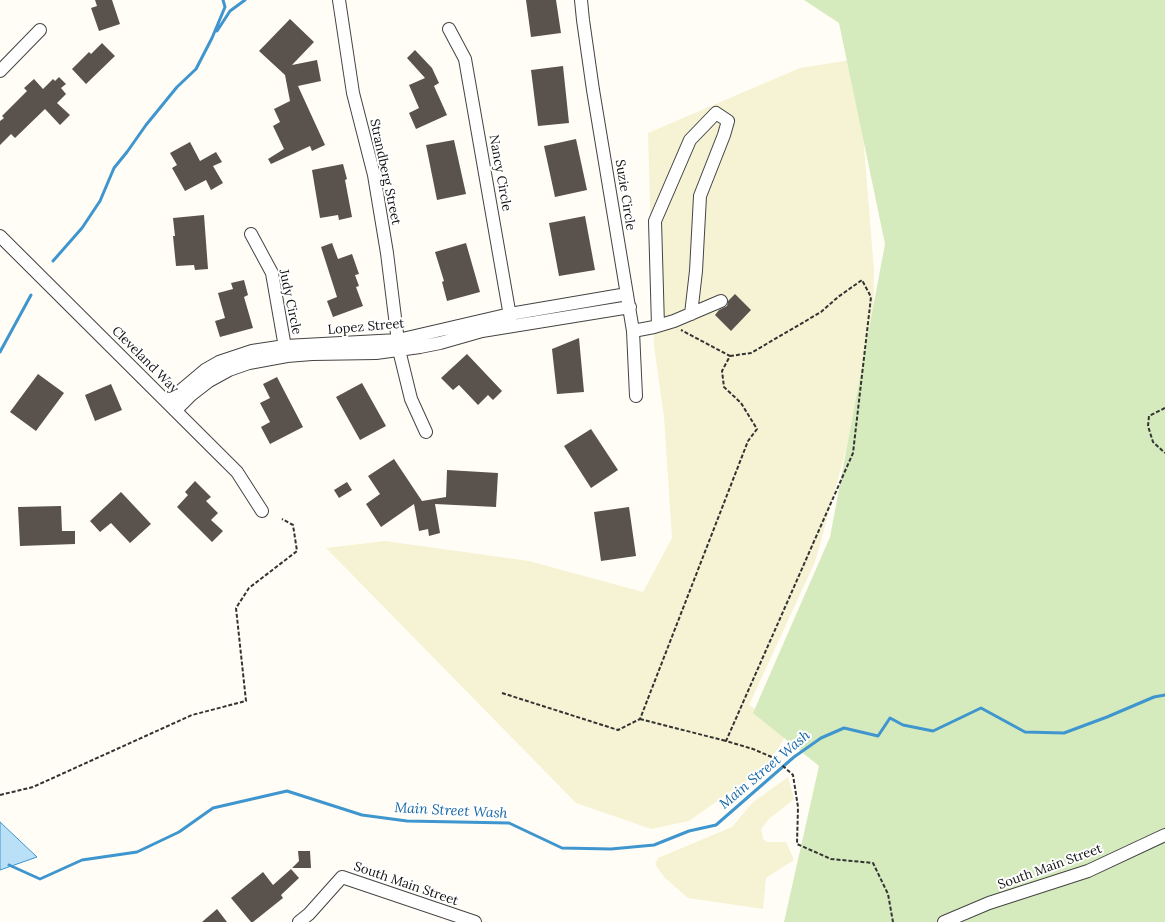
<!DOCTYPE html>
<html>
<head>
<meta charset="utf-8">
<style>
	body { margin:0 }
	canvas { display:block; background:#fffdf5 }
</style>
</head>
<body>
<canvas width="1165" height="922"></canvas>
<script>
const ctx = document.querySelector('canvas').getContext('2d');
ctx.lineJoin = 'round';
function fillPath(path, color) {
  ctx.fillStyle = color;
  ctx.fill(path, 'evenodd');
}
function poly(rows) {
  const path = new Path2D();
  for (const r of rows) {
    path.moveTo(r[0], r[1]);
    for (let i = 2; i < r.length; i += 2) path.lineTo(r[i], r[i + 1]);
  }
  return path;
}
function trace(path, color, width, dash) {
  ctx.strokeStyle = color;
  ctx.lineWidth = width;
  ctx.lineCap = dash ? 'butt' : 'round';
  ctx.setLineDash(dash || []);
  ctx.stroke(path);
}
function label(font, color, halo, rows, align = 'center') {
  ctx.font = font + ' Lora,serif';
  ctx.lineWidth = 4;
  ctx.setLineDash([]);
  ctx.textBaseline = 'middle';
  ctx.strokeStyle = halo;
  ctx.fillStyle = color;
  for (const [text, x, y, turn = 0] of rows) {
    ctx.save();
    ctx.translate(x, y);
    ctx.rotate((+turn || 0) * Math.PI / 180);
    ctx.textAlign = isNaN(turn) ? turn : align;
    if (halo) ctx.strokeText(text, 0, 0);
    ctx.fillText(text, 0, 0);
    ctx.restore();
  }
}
const farmland = poly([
	[857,59,874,271,873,353,815,562,749,705,790,729,767,766,689,821,651,829,576,803,326,548,385,541,529,561,643,592,672,538,664,417,654,346,648,133,800,68],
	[788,777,794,799,769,819,761,829,763,839,767,842,786,842,794,860,766,878,763,909,688,898,664,877,655,864,658,858,732,827,753,802]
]);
const green = poly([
	[804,0,1165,0,1165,922,784,922,819,766,753,713,830,537,885,244,839,23]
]);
const water = poly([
	[0,822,37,857,0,870,0,822]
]);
const stream = poly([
	[217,31,230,11,245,0],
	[53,261,82,228,100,201,114,168,127,152,146,125,177,87,196,69,212,38,225,7,223,0],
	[0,352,31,295],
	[9,865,40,879,82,860,137,852,179,832,213,808,287,791,362,815,407,821,509,823,562,848,611,849,654,845,689,831,716,825,794,757,821,738,844,728,878,736,890,718,903,725,933,731,981,708,1025,732,1064,733,1107,717,1154,697,1165,695]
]);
const building = poly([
	[95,0,112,0,120,24,99,31,91,8,97,6],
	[526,0,556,0,561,33,531,37],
	[290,19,314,42,292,65,317,60,321,81,298,86,325,145,312,151,310,146,271,164,268,159,284,149,273,126,280,122,274,109,290,101,285,75,259,51],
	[102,43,115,56,86,84,72,69,89,52,91,54],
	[415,50,432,68,439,83,434,86,447,115,416,129,409,113,419,108,409,85,425,78,407,58],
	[563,66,569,123,538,126,531,70],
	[59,77,66,84,61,88,66,94,57,103,70,115,60,125,45,109,15,138,11,134,0,145,0,121,4,118,2,116,27,91,24,88,34,79,43,89,53,79,55,81],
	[576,139,587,190,555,197,544,146],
	[454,140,466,194,437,200,426,145],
	[190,142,200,161,216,152,222,162,213,166,223,183,211,190,206,180,185,191,172,168,177,165,170,153],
	[343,164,347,179,345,180,352,217,339,220,338,215,320,218,312,170],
	[204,215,208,269,195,270,194,265,176,266,173,236,175,236,173,218],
	[585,216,595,270,559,276,549,223],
	[332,243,338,259,352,254,359,274,355,275,359,286,356,287,363,306,333,317,327,301,337,297,321,247],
	[466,243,480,292,447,301,442,282,444,281,435,252],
	[244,280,248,295,244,297,253,328,220,337,215,321,225,318,218,293,233,289,231,283],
	[735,294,751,310,731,331,715,315,719,310,727,306,728,301],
	[579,338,584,392,557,394,552,349],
	[467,354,502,391,493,400,488,395,478,405,459,385,453,390,441,378],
	[38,374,64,393,36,431,10,412],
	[277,377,303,427,270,444,261,427,270,422,260,403,270,398,263,384],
	[362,383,386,426,360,440,336,397],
	[111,384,122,410,95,421,85,395],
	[591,429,618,470,591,488,564,446],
	[394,459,422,501,446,497,447,470,498,473,496,507,435,504,440,533,429,536,428,529,419,531,414,504,381,527,366,504,380,494,368,476],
	[195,481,211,497,206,501,218,513,211,520,223,531,212,542,177,507,188,495,185,492],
	[347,482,352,490,339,498,334,490],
	[121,492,151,524,130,543,111,523,100,532,90,521],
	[61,506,62,531,75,531,75,544,20,546,18,507],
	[629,507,636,556,601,561,594,512],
	[298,851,310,851,311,868,292,868,299,861],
	[291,869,299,878,281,895,283,898,253,922,251,922,231,898,263,872,273,885],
	[217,909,227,922,202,922]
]);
const path = poly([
	[730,356,751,353,821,312,838,297,862,280,871,297,853,453,726,741,753,749,774,758,793,775,798,807,797,844,831,859,873,863,888,894,893,922],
	[1165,408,1149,416,1148,426,1153,442,1165,453],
	[502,693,618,730,640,719,748,441,757,429,741,403,724,387,722,371,730,356,681,330],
	[640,719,726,741],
	[0,795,33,787,192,715,246,701,236,608,249,588,297,551,293,525,282,519]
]);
const minor = poly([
	[339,0,353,93,374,175,387,253,399,350,411,399,426,432],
	[581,0,583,20,593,90,633,331,636,396],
	[449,29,465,59,511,322],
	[0,71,40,30],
	[251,234,272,273,286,353],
	[0,236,237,472,262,511],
	[658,326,655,221,690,140,716,113,728,121,724,135,700,196,696,271,691,314],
	[633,331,654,327,674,321,721,301],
	[167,402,205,370,219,362,252,351,285,346,398,340,510,314,627,294],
	[176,410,191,395,209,381,229,370,249,363,287,356,312,354,376,353,420,347,440,343,482,331,630,307],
	[299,922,309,914,342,877,475,922],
	[944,922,989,903,1088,871,1165,835]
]);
const streetNames = [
	["Strandberg Street",385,172,78],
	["Nancy Circle",500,173,80],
	["Suzie Circle",625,195,81],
	["Judy Circle",290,302,78],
	["Lopez Street",366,327,-5],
	["Cleveland Way",145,360,45],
	["South Main Street",1050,867,-20],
	["South Main Street",406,884,19]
];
const waterNames = [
	["Main Street Wash",765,770,-40],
	["Main Street Wash",451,811,3]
];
fillPath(farmland, '#f6f3d4');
fillPath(green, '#d5ebbd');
fillPath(water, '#b9e0f7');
trace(water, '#3f96cf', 1);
trace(stream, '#3f96cf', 3);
fillPath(building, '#5a524d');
trace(minor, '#444', 14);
trace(path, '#333', 2, [4, 2]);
trace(minor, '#fff', 12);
label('13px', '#111', '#fff', streetNames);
label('italic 14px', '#1768a6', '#fff', waterNames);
</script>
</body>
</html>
